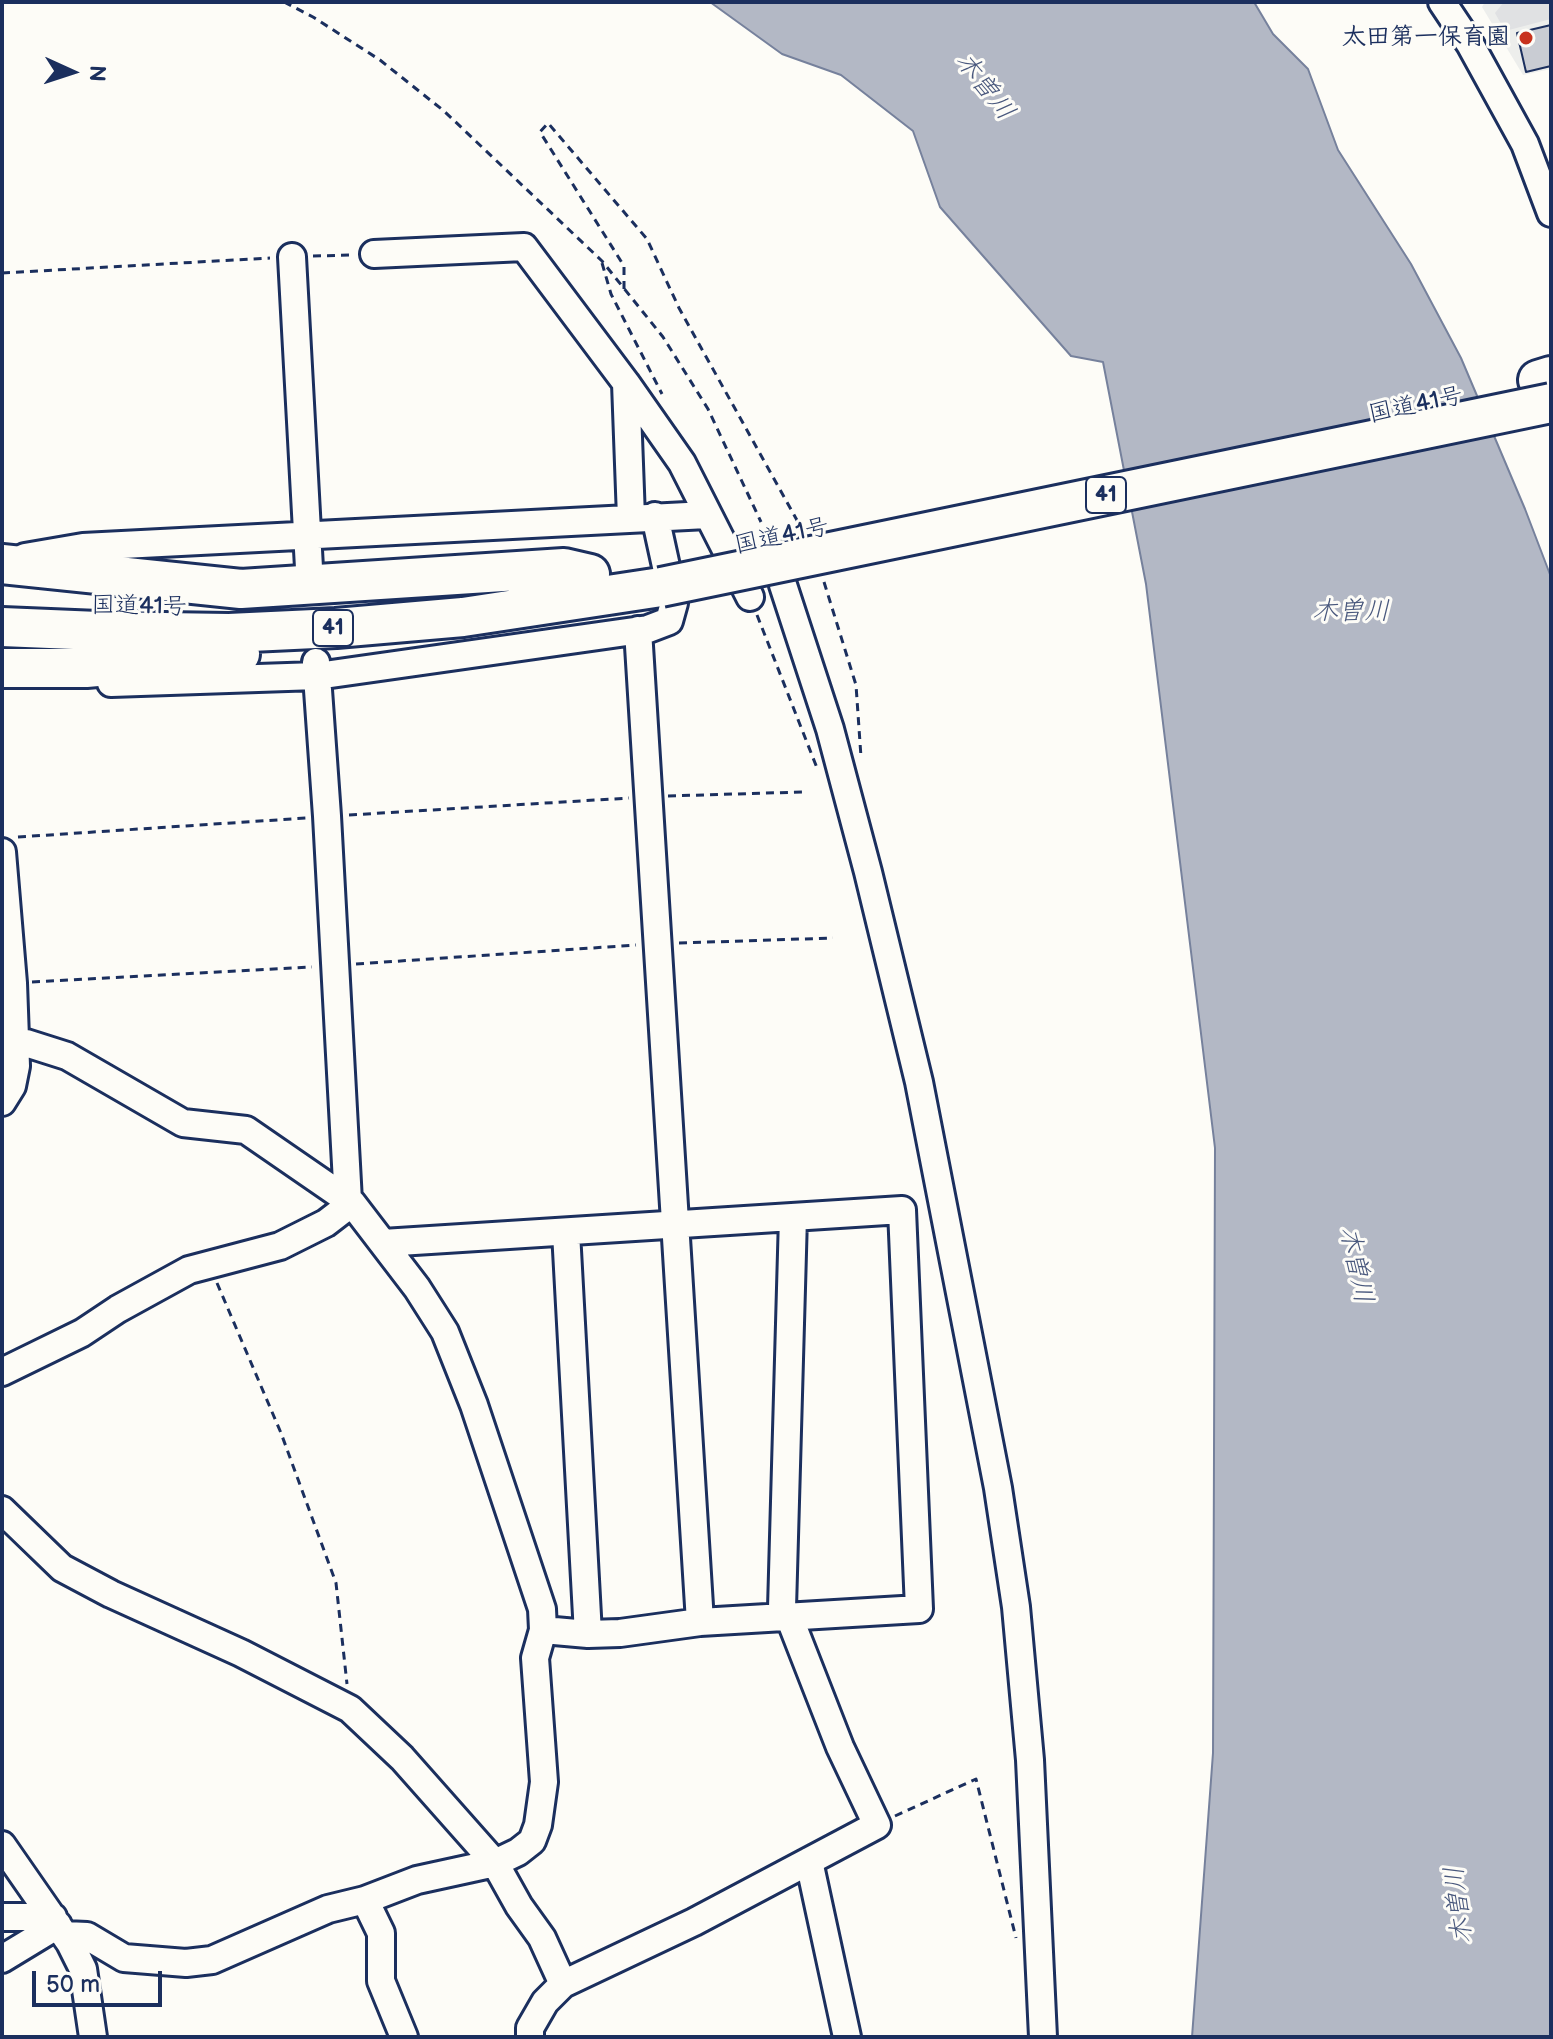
<!DOCTYPE html>
<html>
<head>
<meta charset="utf-8">
<style>
	body { margin:0 }
	#map { position:relative; width:1553px; height:2039px; overflow:hidden; background:#fdfcf7; font-family:"Balsamiq Sans",sans-serif }
	canvas { display:block }
	.frame { position:absolute; inset:0; border:4px solid #1b2f5e; pointer-events:none }
	.north { position:absolute; left:32px; top:32px; width:80px; height:80px; -webkit-text-stroke:6px #fdfcf7; paint-order:stroke; rotate:93deg; font-size:22px; font-weight:700; line-height:32px; text-align:center; color:#1b2f5e }
	.north::after { content:''; display:block; margin:auto; width:28px; height:36px; background:#1b2f5e; clip-path:polygon(50% 0,100% 100%,50% 72%,0 100%) }
	.scale { position:absolute; left:32px; top:1971px; width:130px; height:36px; box-sizing:border-box; border:4px solid #1b2f5e; border-top:0; padding-left:10px; font-size:24px; line-height:28px; white-space:nowrap; color:#1b2f5e; -webkit-text-stroke:6px #fdfcf7; paint-order:stroke }
</style>
</head>
<body>
<div id="map">
<canvas width="1553" height="2039"></canvas>
<div class="frame"></div>
<div class="north">N</div>
<div class="scale">50 m</div>
</div>
<script>
const ctx = document.querySelector('canvas').getContext('2d');
ctx.lineJoin = 'round';
function fillPath(path, color) {
  ctx.fillStyle = color;
  ctx.fill(path, 'evenodd');
}
function poly(rows) {
  const path = new Path2D();
  for (const r of rows) {
    path.moveTo(r[0], r[1]);
    for (let i = 2; i < r.length; i += 2) path.lineTo(r[i], r[i + 1]);
  }
  return path;
}
function trace(path, color, width, dash) {
  ctx.strokeStyle = color;
  ctx.lineWidth = width;
  ctx.lineCap = dash ? 'butt' : 'round';
  ctx.setLineDash(dash || []);
  ctx.stroke(path);
}
function label(font, color, halo, rows, align = 'center') {
  ctx.font = font + ' "Balsamiq Sans","Klee One",sans-serif';
  ctx.lineWidth = 6;
  ctx.setLineDash([]);
  ctx.textBaseline = 'middle';
  ctx.strokeStyle = halo;
  ctx.fillStyle = color;
  for (const [text, x, y, turn = 0] of rows) {
    ctx.save();
    ctx.translate(x, y);
    ctx.rotate((+turn || 0) * Math.PI / 180);
    ctx.textAlign = isNaN(turn) ? turn : align;
    if (halo) ctx.strokeText(text, 0, 0);
    ctx.fillText(text, 0, 0);
    ctx.restore();
  }
}
const built = poly([
	[1485,2,1551,2,1551,69,1523,75,1482,7]
]);
const green = poly([
	[1504,2,1551,2,1551,19,1505,31,1495,13]
]);
const water = poly([
	[710,2,1254,2,1273,34,1308,69,1338,150,1411,264,1461,358,1525,509,1551,577,1551,2037,1192,2037,1213,1753,1215,1148,1146,584,1103,362,1071,356,940,207,913,131,841,75,782,54,710,2]
]);
const building = poly([
	[1551,25,1551,66,1526,72,1517,33,1551,25]
]);
const path = poly([
	[284,2,313,17,380,60,444,111,602,261,663,337,708,409,761,522],
	[313,256,354,255],
	[602,263,611,294,662,394],
	[2,273,270,258],
	[624,289,624,266,540,132,548,123,647,239,679,308,803,531],
	[824,582,856,685,861,757],
	[757,615,817,768],
	[668,796,803,792],
	[349,815,629,798],
	[18,837,306,818],
	[679,943,833,938],
	[356,964,636,945],
	[32,982,312,967],
	[217,1283,281,1433,336,1583,347,1684],
	[895,1816,976,1779,1016,1938]
]);
const minor = poly([
	[1442,2,1470,44,1525,144,1551,213],
	[374,254,524,247,626,383,682,463,750,597],
	[292,257,309,568],
	[626,383,631,518],
	[25,557,83,547,707,515],
	[783,585,830,729,868,872,919,1082,998,1488,1016,1607,1030,1760,1043,2037],
	[638,630,700,1622],
	[316,662,327,816,348,1201],
	[111,683,317,676,648,629,669,621,674,603,655,516],
	[2,852,13,983,16,1066,12,1086,2,1102],
	[14,1043,26,1043,67,1056,183,1123,246,1130,352,1203,417,1288,445,1332,474,1405,542,1609,543,1630,535,1658,544,1782,538,1825,532,1841,518,1852,495,1863,417,1880,365,1900,328,1909,212,1960,186,1963,124,1958,87,1936,65,1935],
	[566,1232,588,1634],
	[383,1243,902,1210,919,1609,700,1622,620,1633,588,1634,543,1630],
	[2,1372,82,1333,118,1309,189,1270,280,1246,326,1223,352,1203],
	[2,1510,62,1568,111,1594,241,1653,350,1709,402,1758,495,1863,519,1906,542,1938,563,1984],
	[2,1845,70,1943,83,1969,93,2037],
	[809,1861,847,2037],
	[365,1900,381,1933,381,1981,404,2037],
	[2,1917,53,1917],
	[2,1959,58,1925],
	[530,2037,530,2028,545,2002,563,1984,694,1922,877,1825,840,1747,790,1619,782,1608,793,1217]
]);
const highway = poly([
	[1538,380,1551,376],
	[2,564,241,589,564,568,590,574],
	[2,627,98,631,229,633,336,628,463,617,661,587],
	[2,668,86,668,240,654]
]);
const highwayBridge = poly([
	[661,587,1551,403]
]);
const markers = [
	[1526,38,8,"#c8321e"]
];
const shields = [
	[1106,495,40],
	[333,628,40]
];
const shieldNames = [
	["41",1106,495],
	["41",333,628]
];
const poiNames = [
	["太田第一保育園",1510,38]
];
const streetNames = [
	["国道41号",1416,406,-12],
	["国道41号",782,537,-12],
	["国道41号",139,607,1]
];
const waterNames = [
	["木曽川",984,87,52],
	["木曽川",1351,612],
	["木曽川",1355,1265,78],
	["木曽川",1460,1905,-97]
];
fillPath(built, '#edeeec');
fillPath(green, '#e0e1e3');
fillPath(water, '#b3b8c5');
trace(water, '#76819c', 2);
fillPath(building, '#c9ccd3');
trace(building, '#1b2f5e', 2);
trace(minor, '#1b2f5e', 32);
trace(highway, '#1b2f5e', 44);
trace(path, '#1b2f5e', 3, [8, 6]);
trace(minor, '#fdfcf7', 26);
trace(highway, '#fdfcf7', 38);
trace(highwayBridge, '#1b2f5e', 44, []);
trace(highwayBridge, '#fdfcf7', 38);
for (const [x, y, r, color] of markers) {
  const dot = new Path2D();
  dot.arc(x, y, r, 0, 2 * Math.PI);
  ctx.fillStyle = color;
  ctx.fill(dot);
  trace(dot, '#fdfcf7', 3);
}
for (const [x, y, w] of shields) {
  const box = new Path2D();
  box.roundRect(x - w / 2, y - 18, w, 36, 6);
  ctx.fillStyle = '#fdfcf7';
  ctx.fill(box);
  trace(box, '#1b2f5e', 2);
}
label('bold 22px', '#1b2f5e', null, shieldNames);
label('bold 24px', '#1b2f5e', '#fdfcf7', poiNames, 'right');
label('24px', '#1b2f5e', '#fdfcf7', streetNames);
label('italic 26px', '#49587d', '#fdfcf7', waterNames);
</script>
</body>
</html>
